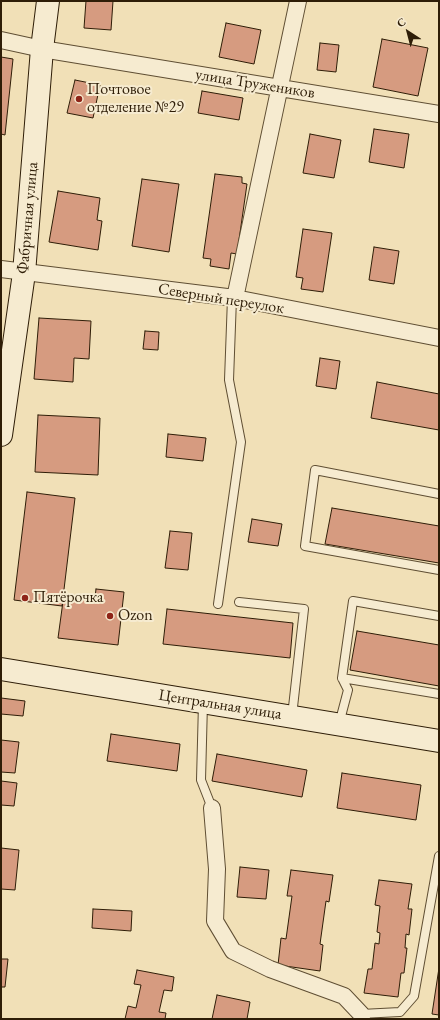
<!DOCTYPE html>
<html>
<head>
<meta charset="utf-8">
<style>
	body { margin:0 }
	#map { position:relative; width:440px; height:1020px; overflow:hidden; background:#f1e0b7; font-family:"EB Garamond",serif }
	canvas { display:block }
	.frame { position:absolute; inset:0; border:2px solid #2e1d07; pointer-events:none }
	.north { position:absolute; left:388px; top:12px; width:40px; height:40px; -webkit-text-stroke:3px #f6ebd0; paint-order:stroke; rotate:324deg; font-size:11px; font-weight:700; line-height:16px; text-align:center; color:#2e1d07 }
	.north::after { content:''; display:block; margin:auto; width:14px; height:18px; background:#2e1d07; clip-path:polygon(50% 0,100% 100%,50% 72%,0 100%) }
</style>
</head>
<body>
<div id="map">
<canvas width="440" height="1020"></canvas>
<div class="frame"></div>
<div class="north">С</div>
</div>
<script>
const ctx = document.querySelector('canvas').getContext('2d');
ctx.lineJoin = 'round';
function fillPath(path, color) {
  ctx.fillStyle = color;
  ctx.fill(path, 'evenodd');
}
function poly(rows) {
  const path = new Path2D();
  for (const r of rows) {
    path.moveTo(r[0], r[1]);
    for (let i = 2; i < r.length; i += 2) path.lineTo(r[i], r[i + 1]);
  }
  return path;
}
function trace(path, color, width, dash) {
  ctx.strokeStyle = color;
  ctx.lineWidth = width;
  ctx.lineCap = dash ? 'butt' : 'round';
  ctx.setLineDash(dash || []);
  ctx.stroke(path);
}
function label(font, color, halo, rows, align = 'center') {
  ctx.font = font + ' "EB Garamond",serif';
  ctx.lineWidth = 4;
  ctx.setLineDash([]);
  ctx.textBaseline = 'middle';
  ctx.strokeStyle = halo;
  ctx.fillStyle = color;
  for (const [text, x, y, turn = 0] of rows) {
    ctx.save();
    ctx.translate(x, y);
    ctx.rotate((+turn || 0) * Math.PI / 180);
    ctx.textAlign = isNaN(turn) ? turn : align;
    if (halo) ctx.strokeText(text, 0, 0);
    ctx.fillText(text, 0, 0);
    ctx.restore();
  }
}
const building = poly([
	[86,1,113,1,111,30,84,28,86,1],
	[226,23,261,30,254,64,219,57,226,23],
	[382,39,428,48,418,96,373,87,382,39],
	[320,43,339,45,336,72,317,70,320,43],
	[1,57,13,59,5,135,1,134,1,57],
	[75,80,100,85,93,118,67,113,75,80],
	[202,91,243,98,239,120,198,113,202,91],
	[374,129,409,134,404,168,369,162,374,129],
	[310,134,341,140,334,178,303,173,310,134],
	[215,174,242,177,242,183,247,184,237,254,231,253,229,269,210,266,211,259,203,258,215,174],
	[142,179,179,184,169,252,132,246,142,179],
	[58,191,100,198,97,220,102,221,98,250,49,242,58,191],
	[303,229,332,233,323,292,301,289,303,278,296,277,303,229],
	[374,247,399,251,394,284,369,280,374,247],
	[39,318,91,321,89,359,74,358,73,382,34,379,39,318],
	[145,331,159,332,158,350,143,349,145,331],
	[320,358,340,361,336,389,316,386,320,358],
	[377,382,439,394,439,430,371,418,377,382],
	[38,415,100,418,98,475,35,472,38,415],
	[168,434,206,438,203,461,166,457,168,434],
	[27,492,75,498,62,606,14,600,27,492],
	[332,508,439,526,439,563,325,544,332,508],
	[252,519,282,524,278,546,248,542,252,519],
	[170,531,192,533,188,570,165,568,170,531],
	[96,589,124,592,118,645,58,638,64,594,95,598,96,589],
	[167,609,293,623,290,658,163,644,167,609],
	[357,631,439,645,439,686,350,670,357,631],
	[1,698,25,701,23,716,1,714,1,698],
	[111,734,180,744,177,771,107,761,111,734],
	[1,740,19,742,15,773,1,772,1,740],
	[217,754,307,770,302,797,212,781,217,754],
	[342,773,421,785,416,820,337,808,342,773],
	[1,781,17,783,14,806,1,805,1,781],
	[1,848,19,850,15,890,1,889,1,848],
	[240,867,269,870,266,899,237,897,240,867],
	[291,870,333,875,329,902,326,901,320,944,323,945,320,971,278,965,281,938,286,939,292,896,287,896,291,870],
	[379,880,412,884,408,909,412,909,409,935,406,934,405,948,407,948,404,973,401,973,398,997,364,993,368,969,372,969,375,943,379,944,380,933,377,932,380,906,375,905,379,880],
	[93,909,132,911,131,931,92,928,93,909],
	[1,959,8,959,5,987,1,987,1,959],
	[439,968,439,1015,432,1014,439,968],
	[137,970,174,977,172,991,164,990,159,1012,166,1013,165,1019,125,1019,128,1006,136,1008,141,985,134,984,137,970],
	[217,995,250,1002,247,1019,212,1019,217,995]
]);
const lane = poly([
	[439,494,315,470,305,546,439,570],
	[239,602,304,609,292,716],
	[218,604,241,442,229,380,232,298],
	[342,678,439,694],
	[203,703,201,780,212,808],
	[339,724,348,690,342,678,353,601,439,616],
	[361,1014,400,1012,414,996,439,856]
]);
const street = poly([
	[1,40,42,49,439,114],
	[1,269,235,298,439,338],
	[235,298,298,1],
	[212,808,217,869,215,921,233,951,270,969,344,996,361,1014,362,1019]
]);
const secondary = poly([
	[1,435,24,273,42,49,48,1],
	[1,669,439,741]
]);
const markers = [
	[79,99,4,"#8f2418"],
	[25,598,4,"#8f2418"],
	[110,616,4,"#8f2418"]
];
const streetNames = [
	["улица Тружеников",255,84,9],
	["Фабричная улица",28,218,-85],
	["Северный переулок",221,299,9],
	["Центральная улица",220,705,9]
];
const poiNames = [
	["Почтовое",87,90],
	["отделение №29",87,108],
	["Пятёрочка",33,598],
	["Ozon",118,616]
];
fillPath(building, '#d69b80');
trace(building, '#2e1d07', 1);
trace(lane, '#5f4e33', 10);
trace(street, '#5f4e33', 18);
trace(secondary, '#2e1d07', 24);
trace(lane, '#f6ebd0', 8);
trace(street, '#f6ebd0', 16);
trace(secondary, '#f6ebd0', 22);
for (const [x, y, r, color] of markers) {
  const dot = new Path2D();
  dot.arc(x, y, r, 0, 2 * Math.PI);
  ctx.fillStyle = color;
  ctx.fill(dot);
  trace(dot, '#f6ebd0', 1.5);
}
label('16px', '#2e1d07', '#f6ebd0', streetNames);
label('16px', '#2e1d07', '#f6ebd0', poiNames, 'left');
</script>
</body>
</html>
